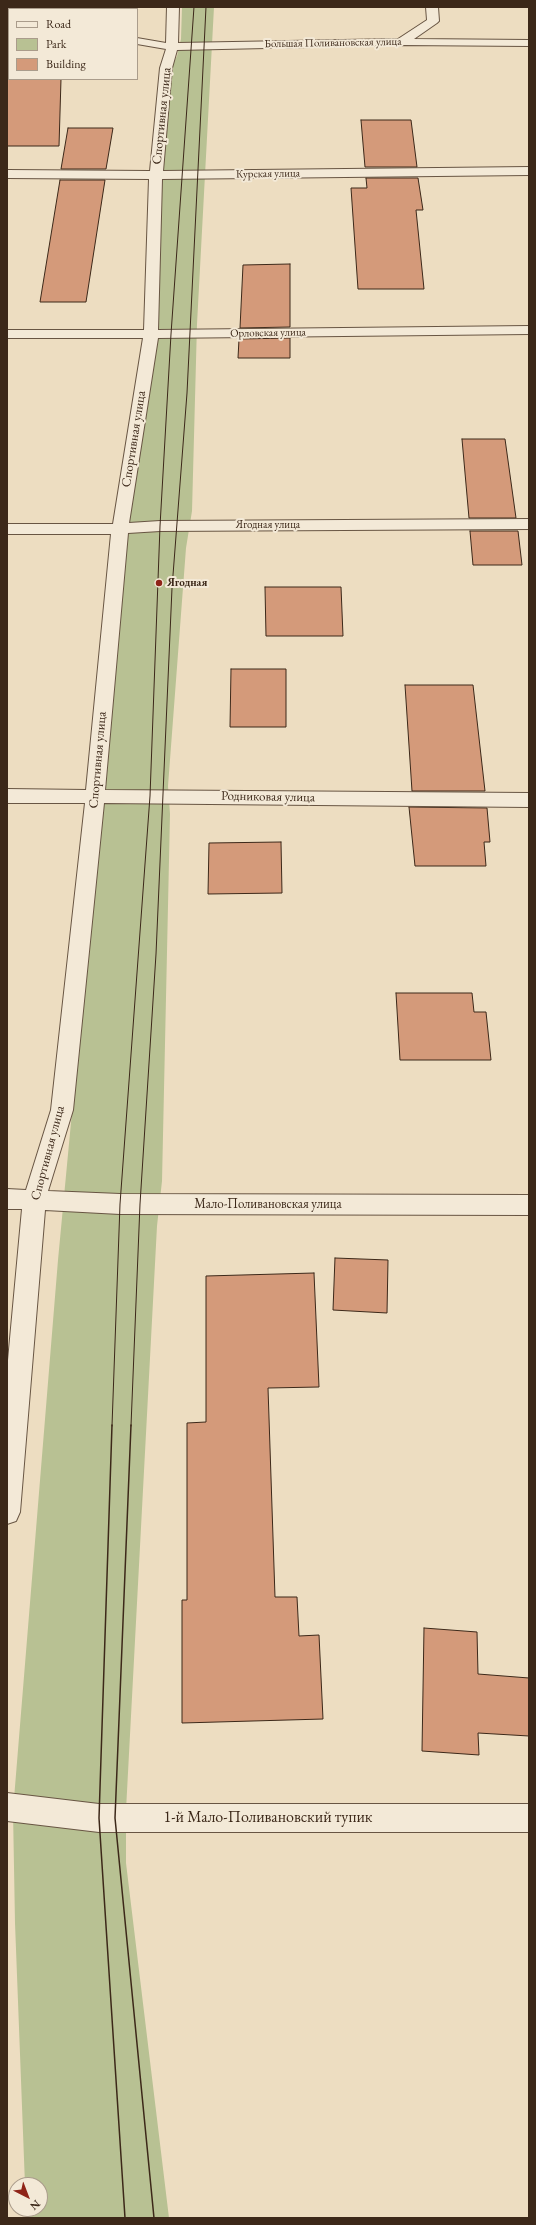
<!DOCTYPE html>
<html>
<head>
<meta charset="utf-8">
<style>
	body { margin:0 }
	#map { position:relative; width:536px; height:2225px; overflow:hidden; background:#edddc1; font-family:"EB Garamond",serif }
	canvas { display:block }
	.frame { position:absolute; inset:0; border:8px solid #3c2819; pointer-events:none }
	.legend { position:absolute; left:8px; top:8px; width:130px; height:72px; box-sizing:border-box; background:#f3e9d7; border:1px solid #aa9c8b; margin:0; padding:5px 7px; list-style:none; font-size:12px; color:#3c2819 }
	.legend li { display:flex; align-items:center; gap:8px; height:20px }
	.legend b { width:20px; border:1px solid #aa9c8b }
	.north { position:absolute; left:8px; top:2177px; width:40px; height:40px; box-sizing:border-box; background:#f3e9d7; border:1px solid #aa9c8b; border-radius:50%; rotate:138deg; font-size:11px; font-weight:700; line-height:16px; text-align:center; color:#3c2819 }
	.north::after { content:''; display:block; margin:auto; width:14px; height:18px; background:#8f2418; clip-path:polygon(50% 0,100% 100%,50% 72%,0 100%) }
</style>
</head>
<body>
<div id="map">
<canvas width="536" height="2225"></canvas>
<div class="frame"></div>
<ul class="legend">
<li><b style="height:5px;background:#f3e9d7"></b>Road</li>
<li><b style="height:11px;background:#b8c193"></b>Park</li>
<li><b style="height:11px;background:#d49a7a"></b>Building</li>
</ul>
<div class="north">N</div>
</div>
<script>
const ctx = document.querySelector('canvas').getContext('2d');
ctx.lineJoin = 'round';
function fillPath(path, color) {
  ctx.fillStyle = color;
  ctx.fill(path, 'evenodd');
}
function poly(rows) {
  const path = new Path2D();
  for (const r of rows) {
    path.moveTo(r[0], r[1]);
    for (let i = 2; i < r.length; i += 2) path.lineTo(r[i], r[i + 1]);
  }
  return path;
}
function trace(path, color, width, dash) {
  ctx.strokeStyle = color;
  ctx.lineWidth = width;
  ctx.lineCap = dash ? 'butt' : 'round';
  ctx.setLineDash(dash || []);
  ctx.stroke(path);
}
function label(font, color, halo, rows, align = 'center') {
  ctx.font = font + ' "EB Garamond",serif';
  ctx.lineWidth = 4;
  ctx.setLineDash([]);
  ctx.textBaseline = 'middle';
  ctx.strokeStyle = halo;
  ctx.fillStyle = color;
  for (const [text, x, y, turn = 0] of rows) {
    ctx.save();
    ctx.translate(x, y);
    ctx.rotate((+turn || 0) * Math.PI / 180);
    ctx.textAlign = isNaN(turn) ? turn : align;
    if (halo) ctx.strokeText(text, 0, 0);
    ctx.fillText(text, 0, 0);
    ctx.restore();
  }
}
const green = poly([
	[182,7,214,7,197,324,192,511,186,548,168,786,170,814,162,1181,157,1226,126,1810,126,1863,169,2218,27,2218,26,2209,40,2209,40,2185,25,2185,15,1923,13,1811,58,1260,126,541,152,345,155,180,170,69,177,56,181,39]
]);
const building = poly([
	[7,59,9,59,9,79,61,79,59,146,7,146,7,59],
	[361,120,411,120,417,167,365,167,361,120],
	[68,128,113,128,106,169,61,169,68,128],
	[366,178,418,178,423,210,416,210,424,289,358,289,351,188,367,188,366,178],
	[60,180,105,180,86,302,40,302,60,180],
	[290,264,290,327,240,328,243,265,290,264],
	[290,338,290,358,238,358,239,339,290,338],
	[462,439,505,439,516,518,469,518,462,439],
	[470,531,518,531,522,565,473,565,470,531],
	[265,587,341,587,343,636,266,636,265,587],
	[231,669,286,669,286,727,230,727,231,669],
	[405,685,473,685,485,791,412,791,405,685],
	[409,807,487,808,490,842,484,842,486,866,415,866,409,807],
	[281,842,282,893,208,894,209,843,281,842],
	[396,993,472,993,474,1012,486,1012,491,1060,400,1060,396,993],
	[335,1258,388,1260,387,1313,333,1310,335,1258],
	[314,1273,319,1387,268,1388,275,1597,297,1597,299,1636,319,1635,323,1719,182,1723,182,1600,187,1600,187,1423,206,1422,206,1276,314,1273],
	[424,1628,477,1632,478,1674,529,1678,529,1736,478,1733,479,1755,422,1751,424,1628]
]);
const minor = poly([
	[167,7,179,7,178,43,398,39,427,20,426,7,438,7,439,21,437,23,414,39,529,40,529,46,401,45,177,50,172,68,163,171,529,167,529,175,162,179,158,330,529,326,529,334,158,338,129,523,160,521,529,519,529,529,160,531,128,533,105,790,529,793,529,807,104,803,73,1110,48,1191,120,1194,529,1195,529,1215,120,1214,45,1210,20,1512,16,1521,7,1524,7,1371,22,1209,7,1209,7,1189,26,1190,51,1110,85,803,7,803,7,789,86,790,111,534,7,534,7,524,113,524,143,338,7,338,7,330,144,330,149,179,7,178,7,170,150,171,160,68,166,49,137,44,137,38,166,43,167,7],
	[7,35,9,35,9,41,7,41,7,35],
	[7,1793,99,1804,529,1804,529,1832,99,1832,7,1821,7,1793]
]);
const tramFar1 = poly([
	[112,1426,120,1204,150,796,160,526,171,334,194,7],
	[131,1426,140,1204,156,954,172,588,187,393,206,7]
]);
const tram = poly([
	[112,1425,99,1818,125,2218],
	[131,1425,115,1818,154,2218]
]);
const markers = [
	[159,583,4,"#8f2418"]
];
const farStreetnames = [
	["Большая Поливановская улица",333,43,-1],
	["Курская улица",268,174,-1],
	["Орловская улица",268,333,-1],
	["Ягодная улица",268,525]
];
const farPoinames = [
	["Ягодная",167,583]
];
const streetNames = [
	["Спортивная улица",162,116,-84],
	["Спортивная улица",134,439,-81],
	["Спортивная улица",98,760,-85],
	["Родниковая улица",268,797,1],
	["Спортивная улица",48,1153,-75],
	["Мало-Поливановская улица",268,1204]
];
const nearStreetnames = [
	["1-й Мало-Поливановский тупик",268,1818]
];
fillPath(green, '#b8c193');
fillPath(building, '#d49a7a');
trace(building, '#3c2819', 1);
trace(minor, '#685543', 2);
fillPath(minor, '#f3e9d7');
trace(tramFar1, '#3c2819', 1);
trace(tram, '#3c2819', 1.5);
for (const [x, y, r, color] of markers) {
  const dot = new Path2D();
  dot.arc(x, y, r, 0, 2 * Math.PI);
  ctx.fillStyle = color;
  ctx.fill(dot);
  trace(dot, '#f3e9d7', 1.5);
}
label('11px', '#3c2819', '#f3e9d7', farStreetnames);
label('bold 11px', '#3c2819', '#f3e9d7', farPoinames, 'left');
label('13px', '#3c2819', '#f3e9d7', streetNames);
label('16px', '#3c2819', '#f3e9d7', nearStreetnames);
</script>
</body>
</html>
